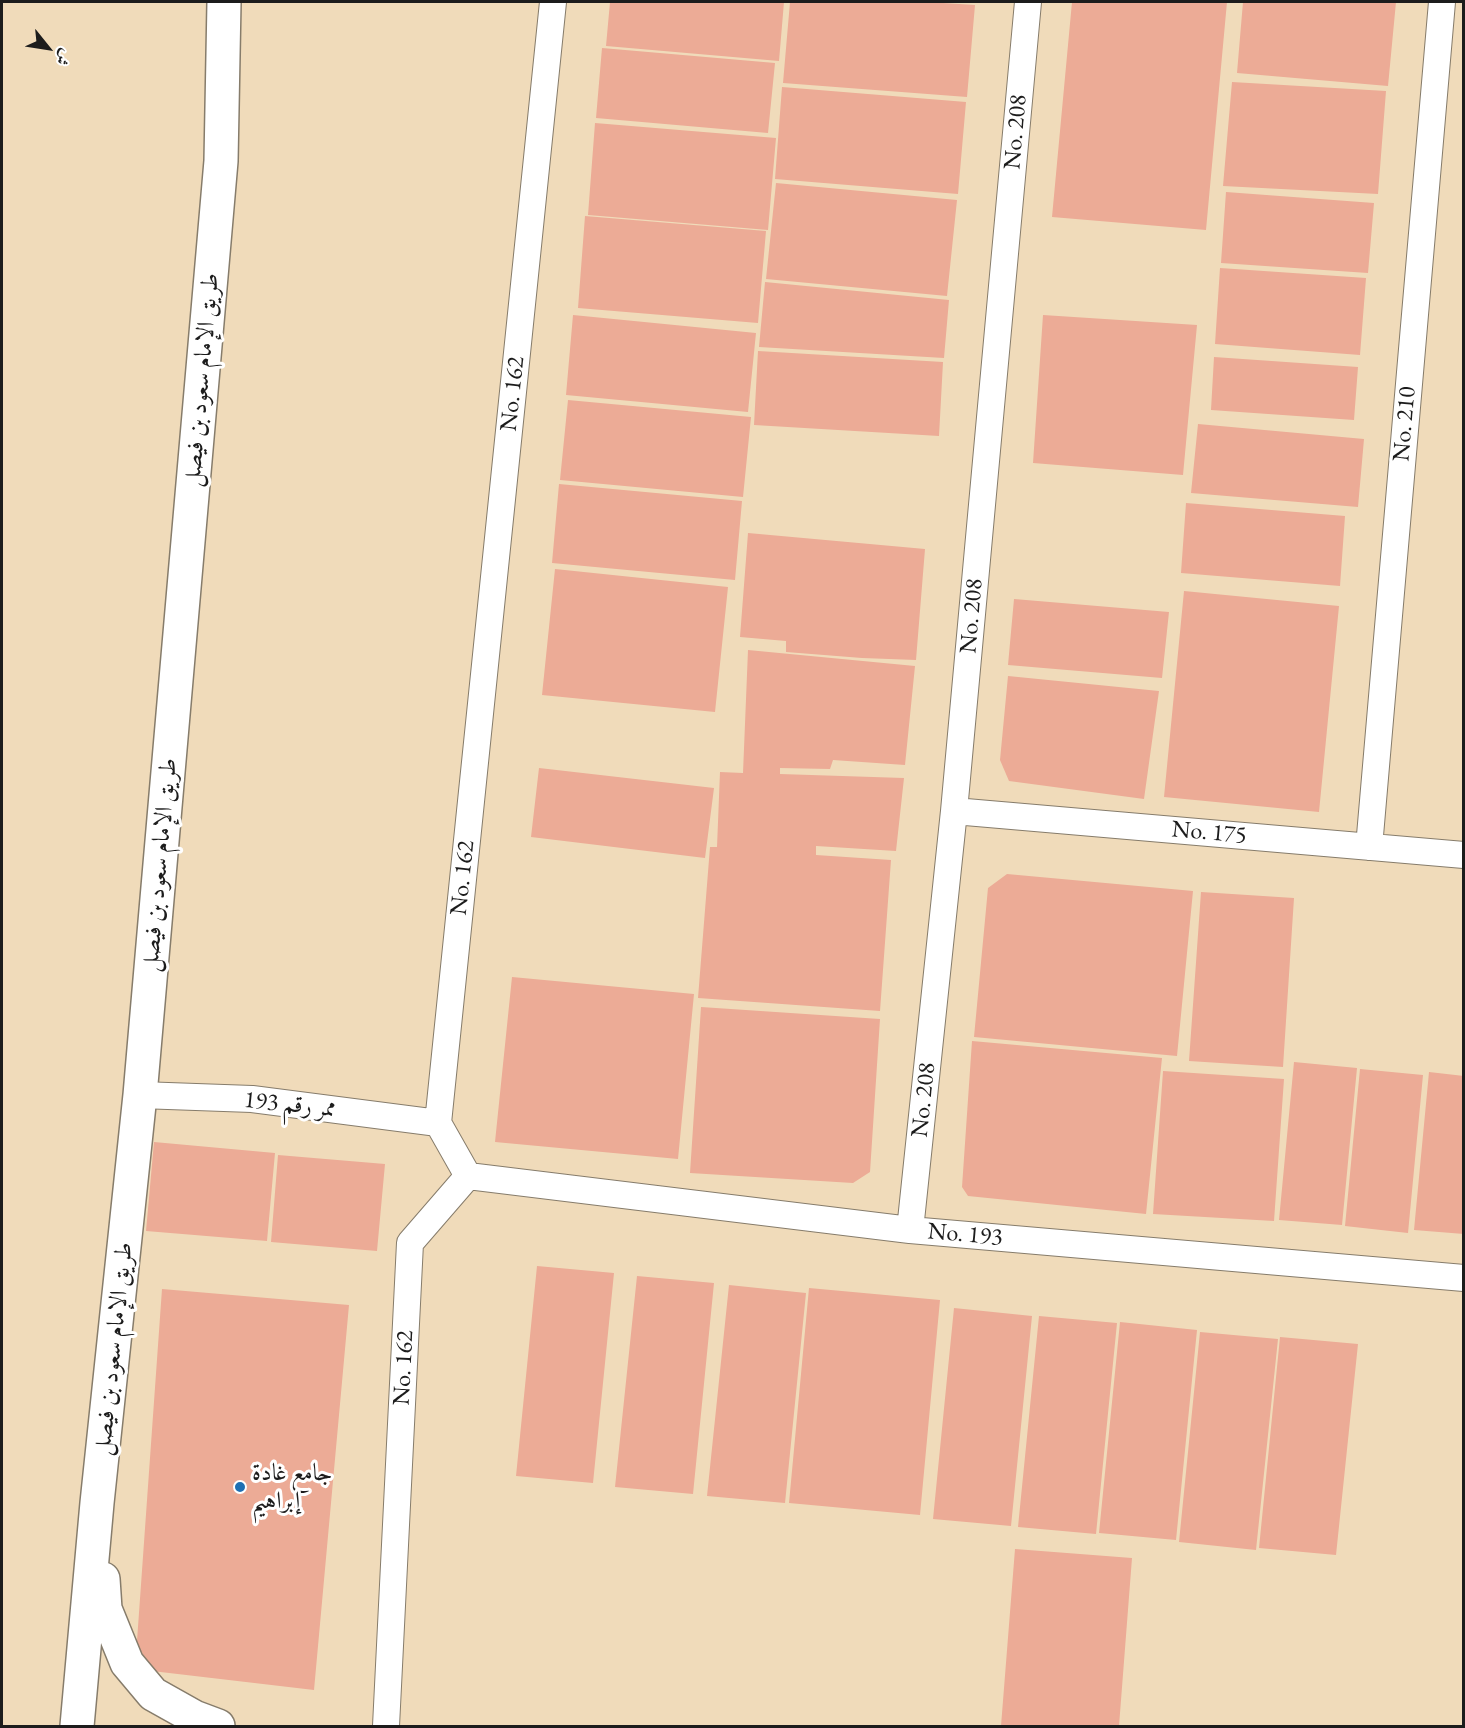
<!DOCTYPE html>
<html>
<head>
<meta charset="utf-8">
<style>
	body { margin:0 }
	#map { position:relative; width:1465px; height:1728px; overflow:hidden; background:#f0dbba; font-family:"EB Garamond",Amiri,serif }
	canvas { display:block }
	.frame { position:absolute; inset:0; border:3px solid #1c1c1c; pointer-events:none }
	.north { position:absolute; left:18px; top:18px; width:60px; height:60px; -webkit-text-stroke:4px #fff; paint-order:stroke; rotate:120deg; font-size:16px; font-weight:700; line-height:24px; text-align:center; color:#1c1c1c }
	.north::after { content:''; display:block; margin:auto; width:21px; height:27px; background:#1c1c1c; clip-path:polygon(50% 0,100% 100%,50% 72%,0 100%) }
</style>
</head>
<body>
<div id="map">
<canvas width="1465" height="1728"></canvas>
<div class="frame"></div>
<div class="north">ش</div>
</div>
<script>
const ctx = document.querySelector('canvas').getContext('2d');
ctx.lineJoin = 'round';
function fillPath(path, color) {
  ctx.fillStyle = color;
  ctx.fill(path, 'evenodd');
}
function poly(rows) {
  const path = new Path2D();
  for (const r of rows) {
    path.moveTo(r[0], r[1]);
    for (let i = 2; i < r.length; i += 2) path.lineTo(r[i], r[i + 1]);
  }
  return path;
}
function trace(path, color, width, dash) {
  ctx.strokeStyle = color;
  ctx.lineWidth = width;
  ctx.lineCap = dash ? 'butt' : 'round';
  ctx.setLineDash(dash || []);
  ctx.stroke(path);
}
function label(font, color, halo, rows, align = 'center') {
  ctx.font = font + ' "EB Garamond",Amiri,serif';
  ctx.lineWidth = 6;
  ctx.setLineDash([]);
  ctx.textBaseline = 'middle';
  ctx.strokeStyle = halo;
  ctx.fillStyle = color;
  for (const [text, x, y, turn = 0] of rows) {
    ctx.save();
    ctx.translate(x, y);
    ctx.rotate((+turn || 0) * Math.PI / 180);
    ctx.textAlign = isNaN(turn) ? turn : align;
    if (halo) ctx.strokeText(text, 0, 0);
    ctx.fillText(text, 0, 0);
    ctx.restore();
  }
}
const building = poly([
	[610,2,784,2,779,61,606,46],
	[790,2,927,2,975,5,967,97,783,83],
	[1072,2,1227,2,1206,230,1052,217],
	[1243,2,1396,2,1388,86,1237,73],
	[602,48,775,63,768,133,596,118],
	[1232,82,1386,91,1378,194,1223,186],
	[782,87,966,102,958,194,775,179],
	[595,123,776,138,768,230,588,215],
	[776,183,957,200,947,296,766,279],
	[1226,192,1374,203,1368,273,1221,263],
	[585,216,766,231,758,323,578,308],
	[1220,268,1366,278,1360,355,1215,344],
	[765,282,949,300,944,358,759,347],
	[573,315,756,333,748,412,566,395],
	[1043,315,1197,325,1183,475,1033,463],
	[758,351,943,362,939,436,754,425],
	[1214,357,1358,367,1354,420,1211,410],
	[568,400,751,417,743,497,560,480],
	[1198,424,1364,439,1358,507,1191,493],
	[559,484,742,501,735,580,552,563],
	[1186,503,1345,516,1340,586,1181,573],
	[748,533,925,549,916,660,862,658,786,652,786,641,740,637],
	[555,569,728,587,715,712,542,695],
	[1184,591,1339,606,1319,812,1164,797],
	[1014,599,1169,612,1162,678,1008,665],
	[748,650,915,666,905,765,833,760,830,769,780,768,780,774,904,778,896,851,816,846,816,855,891,860,880,1011,698,998,710,847,717,847,720,772,743,773],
	[1008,676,1159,691,1144,799,1009,781,1000,760],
	[539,768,714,788,705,858,531,837],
	[1007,874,1193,891,1177,1056,974,1037,988,888],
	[1201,892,1294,898,1283,1067,1189,1061],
	[512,977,694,994,678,1159,495,1142],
	[701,1007,880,1019,870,1172,853,1183,690,1173],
	[972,1041,1162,1058,1146,1214,968,1196,962,1187],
	[1294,1062,1357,1068,1342,1225,1279,1220],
	[1360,1069,1423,1075,1408,1233,1345,1226],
	[1163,1071,1284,1079,1274,1221,1153,1214],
	[1429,1072,1464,1076,1464,1234,1414,1230],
	[154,1142,275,1153,267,1241,146,1231],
	[278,1155,385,1164,377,1251,271,1242],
	[537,1266,614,1273,593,1483,516,1476],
	[637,1276,714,1283,693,1494,615,1487],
	[729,1285,806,1293,785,1503,707,1496],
	[809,1288,940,1300,920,1515,789,1503],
	[162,1289,349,1305,314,1690,135,1669],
	[954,1308,1032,1316,1011,1526,933,1519],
	[1039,1316,1117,1323,1096,1534,1018,1527],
	[1120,1322,1197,1330,1176,1540,1099,1533],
	[1200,1332,1278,1339,1256,1550,1179,1542],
	[1280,1337,1358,1344,1336,1555,1259,1548],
	[1015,1549,1132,1558,1119,1726,1001,1726]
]);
const minor = poly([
	[954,811,1464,855],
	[1369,847,1442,2],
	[140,1095,252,1099,438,1123],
	[468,1176,438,1123,553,2],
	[468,1176,910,1230,1464,1278],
	[910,1230,954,811,1028,2],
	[386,1726,410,1243,468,1176]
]);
const secondary = poly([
	[103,1579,105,1609,127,1663,153,1694,194,1717,218,1726],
	[77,1726,97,1503,140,1095,221,161,224,2]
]);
const markers = [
	[240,1487,6,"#1f6fb2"]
];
const streetNames = [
	["No. 208",1016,132,-85],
	["طريق الإمام سعود بن فيصل",202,380,-85],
	["No. 162",513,394,-84],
	["No. 210",1405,424,-85],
	["No. 208",972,616,-85],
	["No. 175",1209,833,5],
	["طريق الإمام سعود بن فيصل",160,865,-85],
	["No. 162",463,878,-84],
	["No. 208",924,1100,-84],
	["ممر رقم 193",290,1105,6],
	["No. 193",965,1235,5],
	["طريق الإمام سعود بن فيصل",114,1349,-84],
	["No. 162",404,1368,-87]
];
const poiNames = [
	["جامع غادة",252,1473],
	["إبراهيم",252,1501]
];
fillPath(building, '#ecab96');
trace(minor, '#867c6b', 28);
trace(secondary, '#867c6b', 36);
trace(minor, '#fff', 26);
trace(secondary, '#fff', 33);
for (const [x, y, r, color] of markers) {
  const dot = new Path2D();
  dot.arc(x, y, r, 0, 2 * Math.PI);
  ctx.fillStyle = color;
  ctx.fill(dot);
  trace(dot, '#fff', 2);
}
label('24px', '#1c1c1c', '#fff', streetNames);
label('24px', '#1c1c1c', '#fff', poiNames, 'left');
</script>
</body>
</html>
